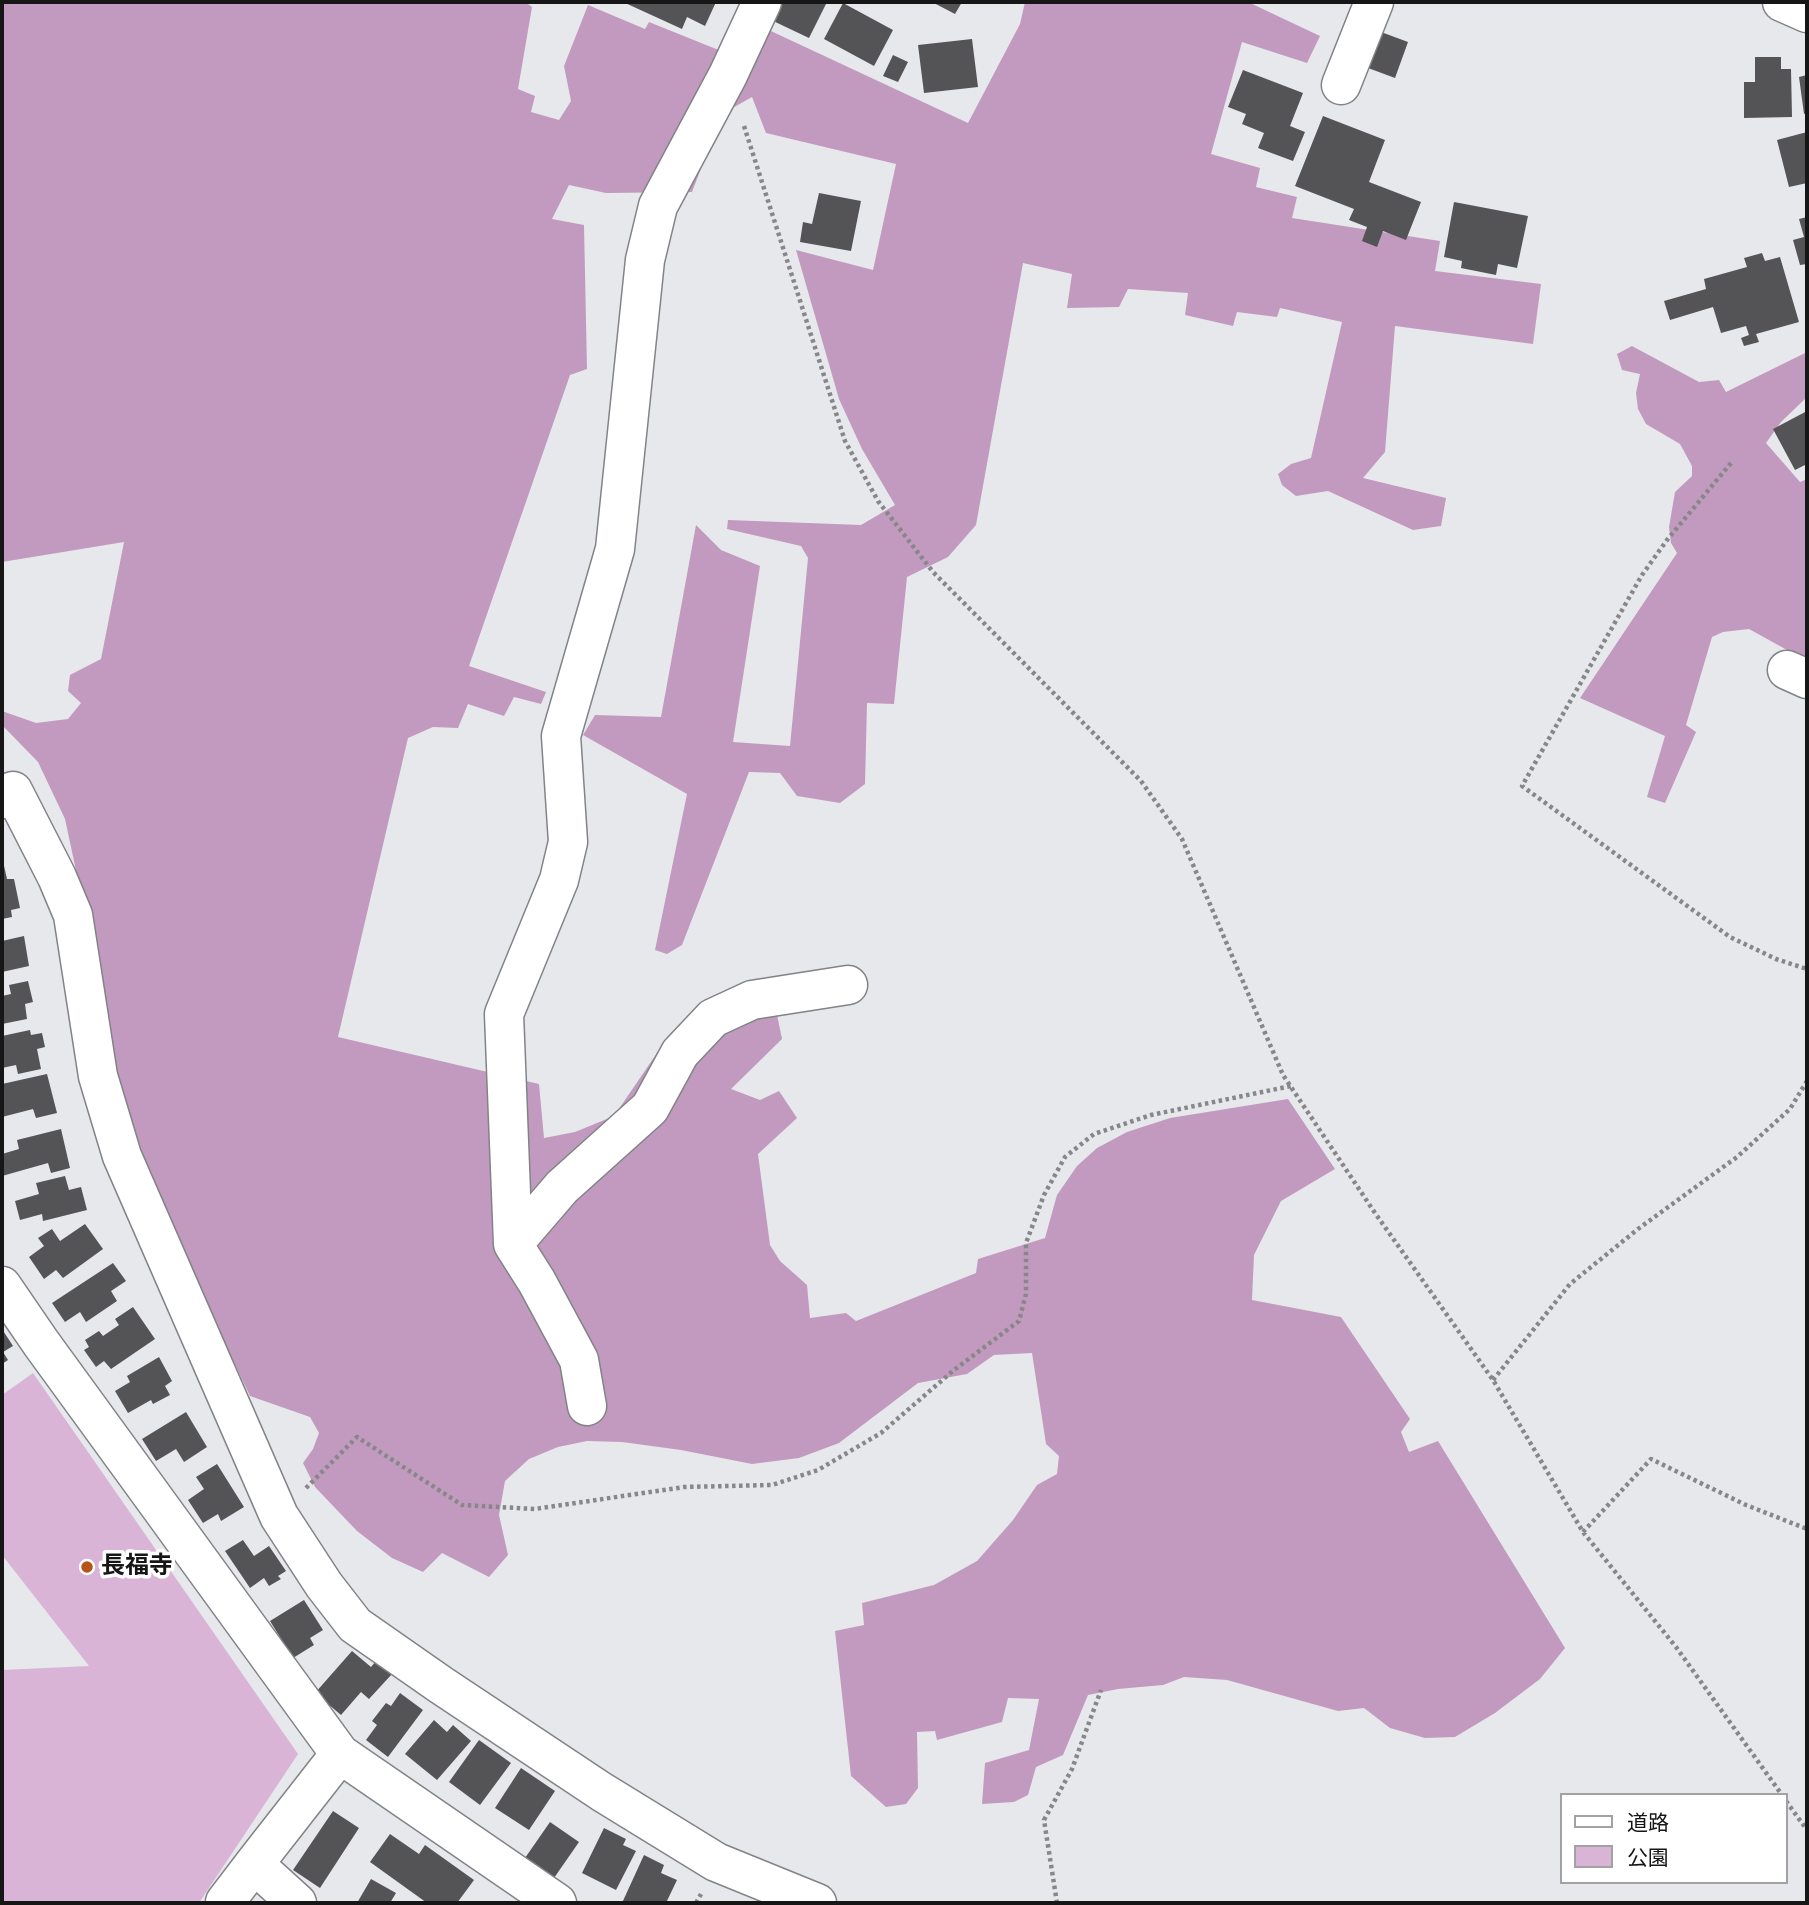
<!DOCTYPE html>
<html>
<head>
<meta charset="utf-8">
<style>
	body { margin:0 }
	#map { position:relative; width:1809px; height:1905px; overflow:hidden; background:#e7e8ec; font-family:Jost,"Noto Sans JP",sans-serif }
	canvas { display:block }
	.frame { position:absolute; inset:0; border:4px solid #161617; pointer-events:none }
	.legend { position:absolute; left:1560px; top:1793px; width:228px; height:91px; box-sizing:border-box; background:#fff; border:2px solid #a2a2a2; margin:0; padding:9px 12px; list-style:none; font-size:21px; color:#161617 }
	.legend li { display:flex; align-items:center; gap:14px; height:35px }
	.legend b { width:35px; border:2px solid #a2a2a2 }
</style>
</head>
<body>
<div id="map">
<canvas width="1809" height="1905"></canvas>
<div class="frame"></div>
<ul class="legend">
<li><b style="height:9px;background:#fff"></b>道路</li>
<li><b style="height:19px;background:#dab4d6"></b>公園</li>
</ul>
</div>
<script>
const ctx = document.querySelector('canvas').getContext('2d');
ctx.lineJoin = 'round';
function fillPath(path, color) {
  ctx.fillStyle = color;
  ctx.fill(path, 'evenodd');
}
function poly(rows) {
  const path = new Path2D();
  for (const r of rows) {
    path.moveTo(r[0], r[1]);
    for (let i = 2; i < r.length; i += 2) path.lineTo(r[i], r[i + 1]);
  }
  return path;
}
function trace(path, color, width, dash) {
  ctx.strokeStyle = color;
  ctx.lineWidth = width;
  ctx.lineCap = dash ? 'butt' : 'round';
  ctx.setLineDash(dash || []);
  ctx.stroke(path);
}
function label(font, color, halo, rows, align = 'center') {
  ctx.font = font + ' Jost,"Noto Sans JP",sans-serif';
  ctx.lineWidth = 7;
  ctx.setLineDash([]);
  ctx.textBaseline = 'middle';
  ctx.strokeStyle = halo;
  ctx.fillStyle = color;
  for (const [text, x, y, turn = 0] of rows) {
    ctx.save();
    ctx.translate(x, y);
    ctx.rotate((+turn || 0) * Math.PI / 180);
    ctx.textAlign = isNaN(turn) ? turn : align;
    if (halo) ctx.strokeText(text, 0, 0);
    ctx.fillText(text, 0, 0);
    ctx.restore();
  }
}
const green = poly([
	[33,1373,298,1754,199,1903,2,1903,2,1670,89,1666,2,1555,2,1395]
]);
const forest = poly([
	[2,2,525,2,532,7,518,89,535,96,531,112,559,120,571,101,564,66,588,5,645,29,649,22,726,53,743,18,968,123,1020,24,1025,2,1248,2,1320,36,1307,63,1242,42,1211,154,1260,168,1256,187,1297,197,1292,218,1440,241,1435,271,1541,284,1533,344,1395,326,1385,452,1363,478,1446,498,1441,526,1413,530,1328,491,1296,496,1282,485,1278,474,1291,464,1311,458,1342,322,1280,308,1277,317,1237,312,1233,326,1185,315,1188,293,1128,289,1119,307,1067,308,1072,274,1023,263,976,525,948,557,907,577,894,704,867,703,865,784,840,803,797,796,780,773,749,772,682,945,667,954,655,950,687,794,583,735,595,715,661,717,696,525,721,550,760,566,733,742,790,746,808,558,801,546,727,529,728,520,861,525,895,505,862,449,839,399,796,250,873,270,896,164,766,133,752,97,722,114,692,192,606,193,569,185,552,219,584,225,587,369,570,375,469,666,546,692,541,704,514,697,504,716,468,704,458,728,433,727,408,738,338,1037,539,1084,544,1138,575,1132,614,1116,670,1034,712,1002,772,990,782,1039,731,1089,760,1100,779,1091,797,1118,758,1154,770,1245,780,1261,807,1285,810,1318,846,1313,856,1321,976,1273,978,1259,1045,1238,1057,1195,1077,1166,1097,1148,1127,1132,1170,1118,1288,1099,1335,1169,1281,1201,1254,1255,1252,1300,1341,1317,1410,1419,1401,1432,1409,1452,1438,1441,1565,1648,1540,1679,1495,1713,1455,1737,1425,1738,1390,1728,1364,1708,1338,1711,1227,1680,1184,1677,1163,1685,1118,1689,1088,1695,1063,1755,1036,1767,1028,1795,1014,1802,982,1804,985,1763,1029,1750,1039,1699,1008,1698,1002,1722,937,1740,935,1731,917,1732,918,1788,906,1804,886,1807,851,1776,835,1631,864,1625,862,1603,934,1585,977,1561,1013,1520,1037,1485,1057,1474,1059,1456,1046,1444,1032,1353,994,1355,967,1374,918,1383,839,1443,799,1458,752,1464,681,1450,622,1442,587,1441,558,1447,529,1459,505,1481,499,1515,508,1555,489,1577,442,1553,423,1572,392,1558,357,1531,315,1487,303,1463,313,1449,319,1433,310,1417,250,1396,200,1291,114,1093,86,917,65,819,38,762,2,725,2,711,36,723,68,719,81,703,68,691,70,675,101,659,124,542,2,562],
	[1632,346,1699,382,1719,380,1726,392,1807,352,1807,397,1781,422,1766,443,1800,482,1807,479,1807,661,1749,629,1723,632,1712,637,1686,725,1696,732,1665,803,1647,797,1665,736,1580,698,1677,553,1671,543,1669,527,1675,492,1692,476,1692,466,1680,444,1646,424,1638,409,1636,393,1640,374,1622,370,1617,354]
]);
const building = poly([
	[623,2,716,2,705,26,687,17,682,29],
	[778,2,822,2,826,4,809,38,769,19],
	[932,2,962,2,955,14],
	[843,3,893,30,874,66,824,39],
	[1373,29,1408,42,1395,78,1360,65],
	[972,39,978,87,924,93,918,45],
	[893,55,908,62,898,82,883,76],
	[1755,57,1781,57,1781,69,1791,69,1792,117,1744,118,1744,82,1755,82],
	[1243,70,1303,93,1290,126,1305,132,1293,161,1258,148,1264,133,1242,124,1246,114,1228,107],
	[1807,75,1807,113,1804,114,1799,77],
	[1323,116,1385,140,1369,182,1421,202,1406,240,1383,231,1377,247,1362,241,1367,227,1349,220,1354,209,1295,186],
	[1807,132,1807,183,1789,187,1777,140],
	[819,193,861,201,851,251,800,242,803,222,812,224],
	[1454,202,1528,216,1517,268,1498,264,1496,275,1461,268,1462,261,1444,257],
	[1807,217,1807,264,1800,265,1793,240,1804,237,1799,219],
	[1762,253,1765,261,1780,257,1799,322,1756,334,1759,342,1744,346,1741,338,1749,335,1746,326,1721,333,1713,307,1670,320,1664,301,1706,289,1704,279,1747,267,1744,258],
	[1807,411,1807,464,1795,470,1773,429],
	[2,857,7,879,14,879,20,908,11,910,12,917,2,919],
	[24,936,29,966,2,972,2,941],
	[28,981,33,1002,25,1004,27,1019,2,1024,2,996,11,994,9,985],
	[30,1030,31,1035,42,1033,45,1047,37,1049,41,1069,18,1074,16,1065,2,1068,2,1036],
	[47,1074,57,1113,36,1118,33,1109,2,1117,2,1096,4,1095,2,1084],
	[61,1129,70,1168,51,1173,48,1163,2,1176,2,1154,19,1149,17,1140],
	[65,1176,69,1190,81,1187,87,1210,43,1221,42,1214,20,1220,15,1201,39,1194,36,1183],
	[85,1224,103,1249,63,1278,56,1270,44,1279,29,1257,44,1246,38,1238,52,1229,60,1241],
	[113,1263,126,1281,111,1291,117,1301,86,1322,80,1312,65,1322,52,1303],
	[133,1307,155,1339,111,1369,104,1361,96,1367,84,1350,89,1347,85,1340,99,1331,103,1336,119,1325,115,1319],
	[2,1329,13,1346,3,1352,8,1360,2,1364],
	[159,1357,172,1381,165,1386,170,1395,153,1404,151,1400,128,1413,115,1391,130,1382,127,1376],
	[186,1412,207,1447,184,1462,176,1449,156,1461,142,1439],
	[217,1464,244,1507,221,1521,218,1514,203,1523,188,1500,204,1489,196,1477],
	[243,1540,254,1556,269,1546,286,1571,278,1576,281,1579,269,1586,264,1578,250,1588,225,1551],
	[304,1600,323,1630,310,1638,314,1645,293,1658,270,1621],
	[352,1651,371,1667,376,1661,392,1674,369,1699,361,1692,341,1715,315,1693],
	[400,1693,423,1710,388,1757,366,1740,377,1725,372,1721,386,1703,391,1706],
	[434,1720,447,1732,453,1725,471,1741,437,1780,405,1754],
	[479,1740,511,1763,480,1805,449,1782],
	[521,1768,555,1791,529,1830,495,1808],
	[333,1811,359,1828,320,1888,293,1870],
	[550,1822,579,1842,554,1878,525,1858],
	[604,1828,626,1839,623,1845,636,1851,616,1890,582,1873],
	[390,1834,419,1854,425,1845,474,1880,457,1903,427,1903,370,1862],
	[644,1855,664,1865,661,1873,677,1880,666,1903,622,1903],
	[371,1879,396,1893,390,1903,357,1903]
]);
const path = poly([
	[744,126,845,441,878,501,933,572,1141,781,1182,839,1283,1075,1375,1213,1493,1380,1583,1532,1676,1647,1782,1795],
	[1731,463,1667,540,1642,575,1522,786,1730,937,1776,959,1807,969],
	[1493,1380,1570,1284,1638,1229,1737,1157,1790,1109,1807,1081],
	[306,1488,357,1437,462,1505,535,1509,684,1487,772,1485,818,1470,881,1433,954,1370,1019,1321,1026,1294,1026,1243,1044,1195,1065,1157,1094,1134,1151,1115,1291,1086],
	[1583,1532,1651,1459,1746,1505,1807,1529],
	[1786,1801,1807,1830],
	[696,1903,701,1894],
	[1057,1903,1044,1820,1072,1769,1101,1690]
]);
const minor = poly([
	[1782,2,1807,13],
	[1341,85,1374,2],
	[1787,670,1807,679],
	[2,799,13,791,57,877,73,915,98,1076,122,1156,279,1516,324,1585,355,1625,441,1685,602,1792,716,1862,817,1903],
	[513,1244,504,1014,559,880,568,842,561,736,615,549,645,260,658,206,728,75,762,2],
	[2,1286,41,1343,340,1754,557,1903],
	[587,1406,579,1360,537,1282,513,1244,562,1187,650,1108,680,1053,713,1018,752,1000,848,985],
	[225,1902,254,1864],
	[297,1903,254,1864,340,1754]
]);
const markers = [
	[87,1567,7,"#b55416"]
];
const poiNames = [
	["長福寺",101,1567]
];
fillPath(green, '#dab4d6');
fillPath(forest, '#c39abf');
fillPath(building, '#545356');
trace(minor, '#828386', 41);
trace(path, '#87878a', 4.5, [3.5, 3.5]);
trace(minor, '#fff', 38);
for (const [x, y, r, color] of markers) {
  const dot = new Path2D();
  dot.arc(x, y, r, 0, 2 * Math.PI);
  ctx.fillStyle = color;
  ctx.fill(dot);
  trace(dot, '#fff', 2.5);
}
label('bold 24px', '#161617', '#fff', poiNames, 'left');
</script>
</body>
</html>
